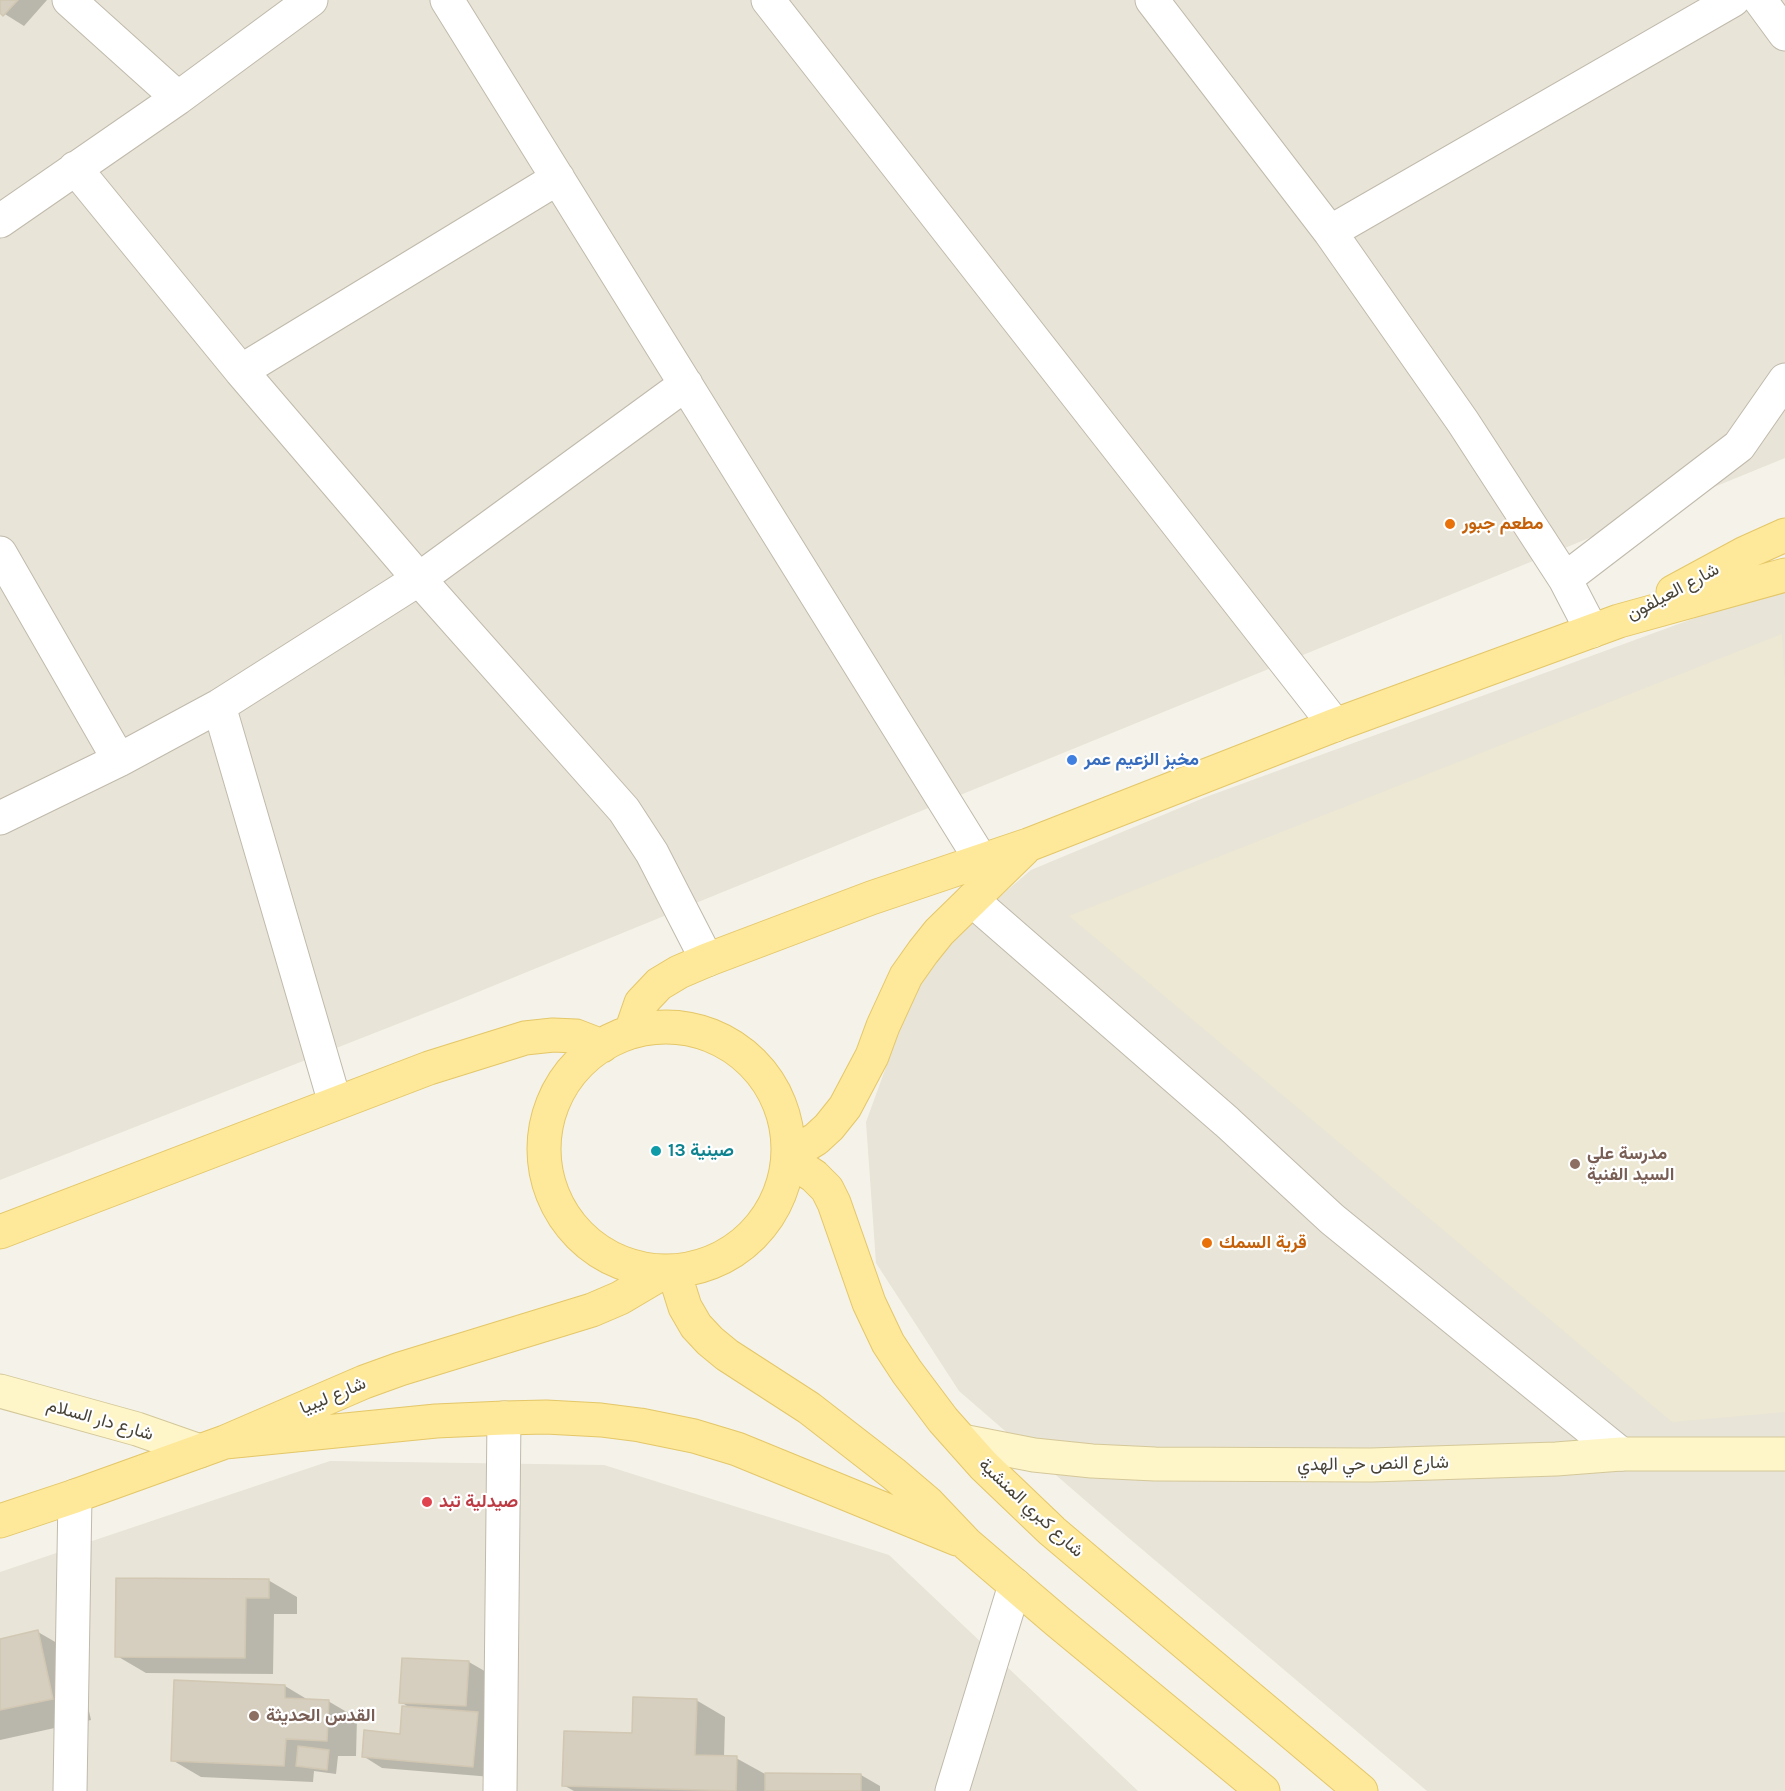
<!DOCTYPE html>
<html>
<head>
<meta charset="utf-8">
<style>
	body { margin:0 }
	canvas { display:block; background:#f4f2e9 }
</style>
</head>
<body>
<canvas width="1785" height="1791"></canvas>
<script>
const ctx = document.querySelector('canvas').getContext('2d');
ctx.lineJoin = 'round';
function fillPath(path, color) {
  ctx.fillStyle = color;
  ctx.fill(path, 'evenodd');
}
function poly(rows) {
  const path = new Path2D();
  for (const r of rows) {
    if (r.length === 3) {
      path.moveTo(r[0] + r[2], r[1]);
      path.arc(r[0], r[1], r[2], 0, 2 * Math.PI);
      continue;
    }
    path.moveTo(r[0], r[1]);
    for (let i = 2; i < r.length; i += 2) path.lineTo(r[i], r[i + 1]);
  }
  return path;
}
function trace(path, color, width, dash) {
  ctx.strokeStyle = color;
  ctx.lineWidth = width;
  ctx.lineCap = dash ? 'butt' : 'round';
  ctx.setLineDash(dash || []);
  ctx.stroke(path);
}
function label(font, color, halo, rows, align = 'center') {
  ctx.font = font + ' Karla,Vazirmatn,sans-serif';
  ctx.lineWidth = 4.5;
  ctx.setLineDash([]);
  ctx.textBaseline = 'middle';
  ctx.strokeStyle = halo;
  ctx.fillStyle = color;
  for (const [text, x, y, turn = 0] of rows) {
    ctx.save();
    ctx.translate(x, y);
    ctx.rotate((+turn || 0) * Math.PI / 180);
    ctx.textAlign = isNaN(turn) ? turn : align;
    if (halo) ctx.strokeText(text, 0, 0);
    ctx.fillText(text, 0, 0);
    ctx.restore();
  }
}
const residential = poly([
	[0,0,1785,0,1785,458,456,1001,0,1180],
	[1785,585,1785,1791,1427,1791,1124,1534,959,1391,876,1263,866,1122,925,960,1031,870,1206,797],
	[330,1461,604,1465,889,1555,1138,1791,0,1791,0,1572]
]);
const education = poly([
	[1782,634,1785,688,1785,1412,1672,1422,1069,916]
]);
const shadow = poly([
	[0,0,47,0,24,26,0,11],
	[268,1580,297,1597,297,1614,274,1614,273,1674,146,1673,117,1656],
	[38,1632,76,1654,91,1720,0,1740,0,1640],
	[469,1662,488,1673,492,1777,382,1768,363,1756,401,1735,410,1708,401,1702],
	[176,1682,285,1686,310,1701,328,1701,357,1718,356,1756,338,1756,336,1774,314,1771,313,1782,201,1777,172,1760],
	[696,1700,725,1717,724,1757,736,1758,765,1774,861,1775,880,1786,880,1791,574,1791,563,1785,633,1735]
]);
const building = poly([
	[0,0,18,0,3,16,0,13,0,0],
	[116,1578,269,1579,269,1598,246,1598,245,1658,115,1657,116,1578],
	[38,1630,53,1699,0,1710,0,1639,38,1630],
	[402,1658,469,1661,466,1706,399,1703,402,1658],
	[174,1680,285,1685,285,1698,329,1700,327,1741,286,1739,284,1766,171,1761,174,1680],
	[633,1697,697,1699,695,1755,737,1756,736,1791,562,1786,564,1731,632,1733,633,1697],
	[402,1706,478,1712,473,1767,362,1757,364,1730,400,1734,402,1706],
	[298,1746,329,1750,327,1770,296,1766,298,1746],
	[765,1773,861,1774,861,1791,765,1791,765,1773]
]);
const street = poly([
	[69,0,178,98],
	[447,0,981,860],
	[768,0,1335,725],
	[1152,0,1330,232,1463,422,1565,579,1592,631],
	[1760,0,1785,34],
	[75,168,241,371,419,579,624,810,652,853,707,960],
	[0,221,178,98,311,0],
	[1330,232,1733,0],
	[241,371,558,178],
	[0,553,119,760],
	[1565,579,1739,446,1785,380],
	[219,706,335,1103],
	[0,818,119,760,219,706,419,579,686,384],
	[972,900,1227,1122,1332,1219,1621,1454],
	[70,1791,75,1496],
	[500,1791,504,1418],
	[952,1791,1015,1585]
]);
const secondary = poly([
	[0,1391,137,1429,200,1451],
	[962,1441,1034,1455,1092,1461,1155,1464,1371,1465,1556,1459,1621,1454,1785,1454]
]);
const primary = poly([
	[1673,592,1745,553,1785,535],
	[666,1149,122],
	[631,1032,641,1003,659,984,679,972,707,960,871,898,1028,845,1335,725,1619,621,1785,575],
	[788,1156,816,1139,829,1127,845,1107,872,1056,883,1026,906,976,923,952,939,932,1024,849],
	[788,1159,814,1176,827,1189,834,1203,869,1303,888,1343,907,1372,943,1420,984,1466,1052,1531,1104,1575,1361,1791],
	[0,1232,429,1068,525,1038,553,1035,576,1036,602,1046],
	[674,1272,685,1307,696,1326,710,1341,727,1355,809,1408,894,1474,928,1503,967,1544,1057,1621,1263,1791],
	[225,1442,436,1421,504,1418,546,1417,601,1420,640,1425,694,1436,737,1449,957,1539],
	[0,1521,75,1496,225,1442,364,1382,400,1369,592,1310,620,1298,664,1272]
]);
const markers = [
	[1450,524,6,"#e8710a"],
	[1072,760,6,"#3f7fe0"],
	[656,1151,6,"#0f9aa8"],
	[1575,1164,6,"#8d6e63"],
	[1207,1243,6,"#e8710a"],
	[427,1502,6,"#e0444e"],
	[254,1716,6,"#8d6e63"]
];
const foodNames = [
	["مطعم جبور",1462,524],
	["قرية السمك",1219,1243]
];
const streetNames = [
	["شارع العيلفون",1673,592,-28],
	["شارع ليبيا",333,1396,-23],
	["شارع دار السلام",100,1420,16],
	["شارع النص حي الهدي",1373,1464,-1],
	["شارع كبري المنشية",1031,1508,43]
];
const shopNames = [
	["مخبز الزعيم عمر",1084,760]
];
const cultureNames = [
	["صينية 13",668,1151]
];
const educationNames = [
	["مدرسة علي",1587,1154],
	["السيد الفنية",1587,1175],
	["القدس الحديثة",266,1716]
];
const healthNames = [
	["صيدلية تبد",439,1502]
];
fillPath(residential, '#e8e4d7');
fillPath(education, '#ede8d3');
fillPath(shadow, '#0003');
fillPath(building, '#d6cebe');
trace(building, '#d1c7b2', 1.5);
trace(street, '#c0baac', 35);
trace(secondary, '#d4c899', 35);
trace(primary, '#e4c768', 35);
trace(street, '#fff', 33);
trace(secondary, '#fef5c9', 33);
trace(primary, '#fee899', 33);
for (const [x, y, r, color] of markers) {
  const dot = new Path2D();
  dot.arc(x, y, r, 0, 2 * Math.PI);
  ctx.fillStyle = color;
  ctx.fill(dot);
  trace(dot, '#fff', 2);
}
label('bold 18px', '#c56008', '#fff', foodNames, 'left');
label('18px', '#484337', '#fff', streetNames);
label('bold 18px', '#366cbe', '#fff', shopNames, 'left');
label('bold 18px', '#0d838f', '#fff', cultureNames, 'left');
label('bold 18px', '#785e54', '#fff', educationNames, 'left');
label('bold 18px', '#be3a42', '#fff', healthNames, 'left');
</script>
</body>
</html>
